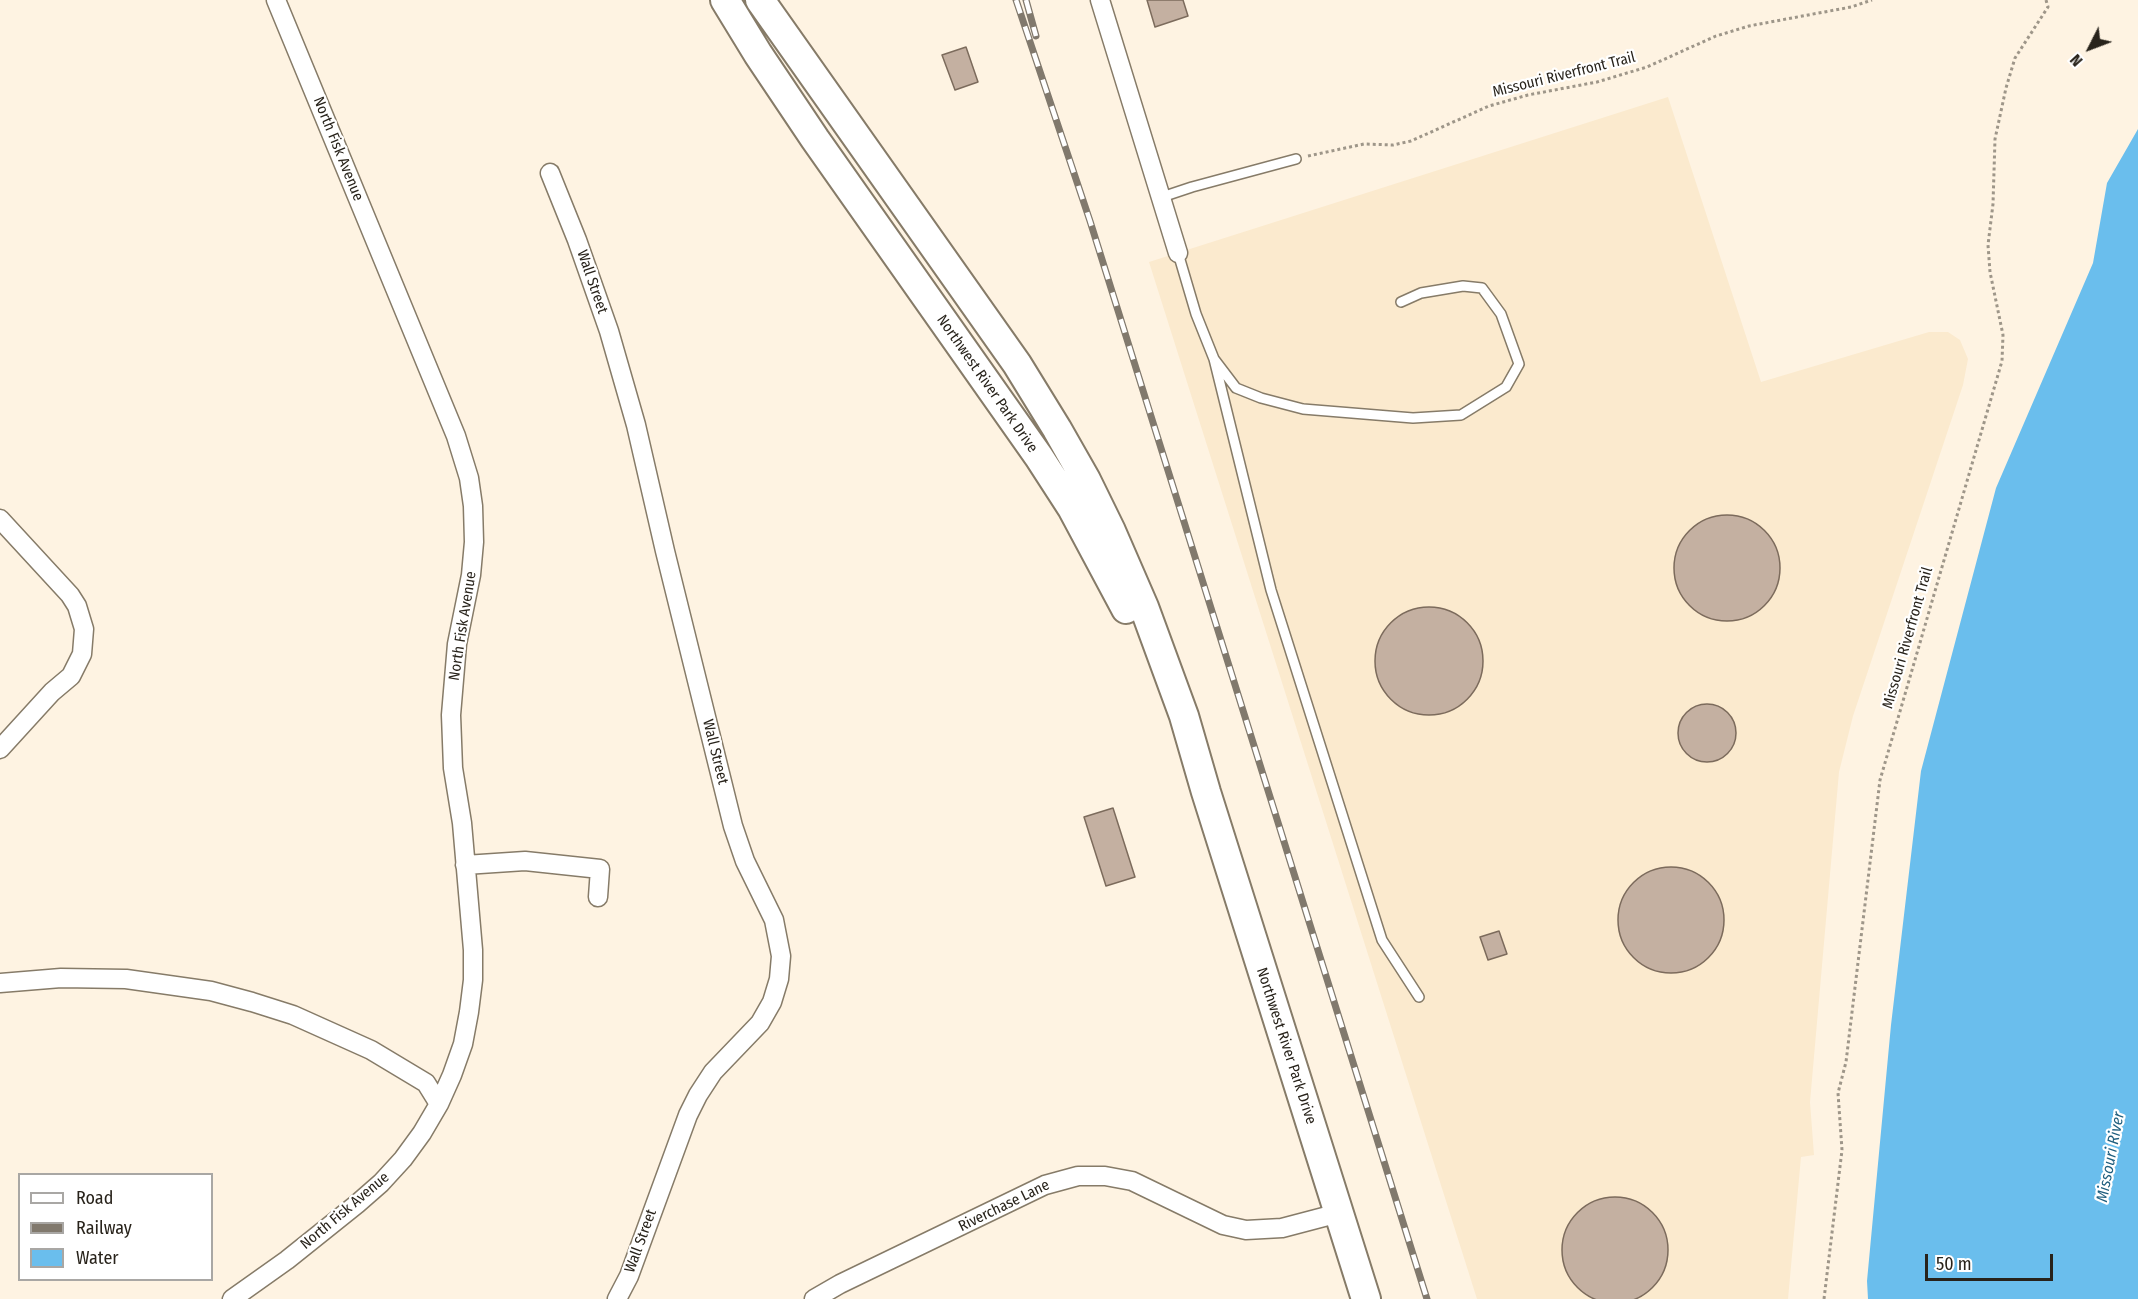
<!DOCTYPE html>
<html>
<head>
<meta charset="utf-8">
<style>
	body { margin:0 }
	#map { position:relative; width:2138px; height:1299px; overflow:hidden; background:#fef3e2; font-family:"Fira Sans Condensed",sans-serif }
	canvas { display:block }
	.legend { position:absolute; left:18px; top:1173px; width:195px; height:108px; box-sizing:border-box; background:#fff; border:2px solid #a9a7a4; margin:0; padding:8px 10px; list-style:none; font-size:18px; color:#28231b }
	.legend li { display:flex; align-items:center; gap:12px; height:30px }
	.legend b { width:30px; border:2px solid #a9a7a4 }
	.north { position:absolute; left:2060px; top:18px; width:60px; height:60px; -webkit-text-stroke:4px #fff; paint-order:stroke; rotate:228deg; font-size:16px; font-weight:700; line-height:24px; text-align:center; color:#28231b }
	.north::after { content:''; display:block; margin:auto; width:21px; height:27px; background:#28231b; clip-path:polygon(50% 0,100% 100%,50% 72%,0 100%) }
	.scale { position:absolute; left:1925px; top:1254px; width:128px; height:27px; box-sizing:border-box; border:3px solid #28231b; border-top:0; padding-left:8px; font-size:18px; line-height:21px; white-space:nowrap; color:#28231b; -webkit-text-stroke:4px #fff; paint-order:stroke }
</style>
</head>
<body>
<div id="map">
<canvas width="2138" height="1299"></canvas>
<ul class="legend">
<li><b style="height:8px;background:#fff"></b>Road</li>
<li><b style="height:8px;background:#81796d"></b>Railway</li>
<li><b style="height:16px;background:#6abeed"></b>Water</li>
</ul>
<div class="north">N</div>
<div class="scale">50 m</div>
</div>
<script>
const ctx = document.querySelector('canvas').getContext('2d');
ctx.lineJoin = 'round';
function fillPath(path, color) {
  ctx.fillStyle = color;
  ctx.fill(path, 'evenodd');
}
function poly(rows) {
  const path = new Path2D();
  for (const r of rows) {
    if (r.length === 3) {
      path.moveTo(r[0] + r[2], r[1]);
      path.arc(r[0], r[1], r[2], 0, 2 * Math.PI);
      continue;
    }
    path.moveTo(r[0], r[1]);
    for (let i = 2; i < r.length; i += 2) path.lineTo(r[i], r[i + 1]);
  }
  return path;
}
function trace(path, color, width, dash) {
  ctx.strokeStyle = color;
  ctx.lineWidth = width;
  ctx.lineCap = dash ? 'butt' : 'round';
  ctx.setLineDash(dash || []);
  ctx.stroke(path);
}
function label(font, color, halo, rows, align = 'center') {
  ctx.font = font + ' "Fira Sans Condensed",sans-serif';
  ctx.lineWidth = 4.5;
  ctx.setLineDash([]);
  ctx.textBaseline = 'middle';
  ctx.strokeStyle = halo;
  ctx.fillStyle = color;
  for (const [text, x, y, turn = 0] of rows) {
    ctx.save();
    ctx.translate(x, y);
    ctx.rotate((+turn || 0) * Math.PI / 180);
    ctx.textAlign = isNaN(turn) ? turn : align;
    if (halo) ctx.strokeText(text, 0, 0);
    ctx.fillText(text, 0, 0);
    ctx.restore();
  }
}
const built = poly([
	[1668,97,1761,382,1929,332,1948,332,1960,340,1968,359,1963,385,1853,716,1839,772,1810,1102,1814,1155,1801,1157,1788,1299,1477,1299,1149,262]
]);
const water = poly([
	[2138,129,2138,1299,1868,1299,1867,1281,1891,1025,1921,771,1996,488,2093,263,2107,183]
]);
const building = poly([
	[1147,0,1183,0,1188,16,1155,27,1147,0],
	[966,47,978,82,955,90,942,55,966,47],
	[1727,568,53],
	[1429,661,54],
	[1707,733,29],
	[1113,808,1135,877,1106,886,1084,817,1113,808],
	[1671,920,53],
	[1499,931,1507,954,1488,960,1480,937,1499,931],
	[1615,1250,53]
]);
const path = poly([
	[1308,156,1364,144,1393,145,1411,141,1489,106,1528,95,1597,82,1647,67,1716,36,1749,26,1851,7,1872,0],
	[1824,1299,1842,1150,1838,1093,1846,1062,1880,780,2002,361,2003,335,1990,272,1988,245,1993,204,1995,139,2006,88,2015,58,2048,7,2046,0]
]);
const service = poly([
	[1162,197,1192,187,1296,159],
	[1178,253,1196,314,1214,359,1236,388,1261,398,1303,409,1413,418,1461,415,1506,387,1519,364,1501,314,1482,288,1463,286,1421,293,1401,302],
	[1214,359,1271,590,1382,940,1419,997]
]);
const minor = poly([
	[1100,0,1178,253],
	[550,173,577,240,609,331,636,425,665,551,733,826,745,861,774,920,781,956,779,979,772,1002,760,1023,713,1072,698,1095,688,1115,629,1276,617,1299],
	[0,519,70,595,77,606,84,629,82,654,71,676,52,692,0,749],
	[465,865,525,861,600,869,598,897],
	[0,983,61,978,126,979,211,991,252,1002,293,1015,371,1050,426,1083,439,1104],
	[232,1299,287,1260,357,1204,381,1183,403,1159,422,1133,439,1104,452,1075,463,1044,469,1012,473,980,473,950,462,823,453,768,451,715,457,644,471,575,474,542,473,506,469,478,456,436,276,0],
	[814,1299,840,1284,1045,1185,1078,1176,1105,1176,1132,1181,1223,1225,1246,1230,1282,1228,1339,1213]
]);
const primary = poly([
	[725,0,758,54,815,139,1039,457,1072,508,1126,609],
	[760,0,1017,364,1057,429,1086,480,1111,531,1144,607,1184,716,1206,792,1366,1299]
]);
const rail = poly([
	[1016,0,1090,221,1427,1299],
	[1026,0,1036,36]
]);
const streetNames = [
	["Missouri Riverfront Trail",1564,75,-14],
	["North Fisk Avenue",338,149,68],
	["Wall Street",592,282,71],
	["Northwest River Park Drive",987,384,55],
	["North Fisk Avenue",463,626,-81],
	["Missouri Riverfront Trail",1908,638,-74],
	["Wall Street",715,752,76],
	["Northwest River Park Drive",1286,1046,72],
	["Riverchase Lane",1004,1206,-26],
	["North Fisk Avenue",345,1211,-40],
	["Wall Street",641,1241,-70]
];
const waterNames = [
	["Missouri River",2111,1157,-79]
];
fillPath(built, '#fbeace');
fillPath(water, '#6abeed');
fillPath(building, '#c4b0a1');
trace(building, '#7c6b5c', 1.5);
trace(service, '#867b68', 12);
trace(minor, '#867b68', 21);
trace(primary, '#867b68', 32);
trace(path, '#9e9689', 3, [3, 3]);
trace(service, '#fff', 9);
trace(minor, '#fff', 18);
trace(primary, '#fff', 28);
trace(rail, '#81796d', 7);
trace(rail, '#fff', 4.5, [14]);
label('15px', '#28231b', '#fff', streetNames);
label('italic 16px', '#1f5e7e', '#fff', waterNames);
</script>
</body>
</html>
